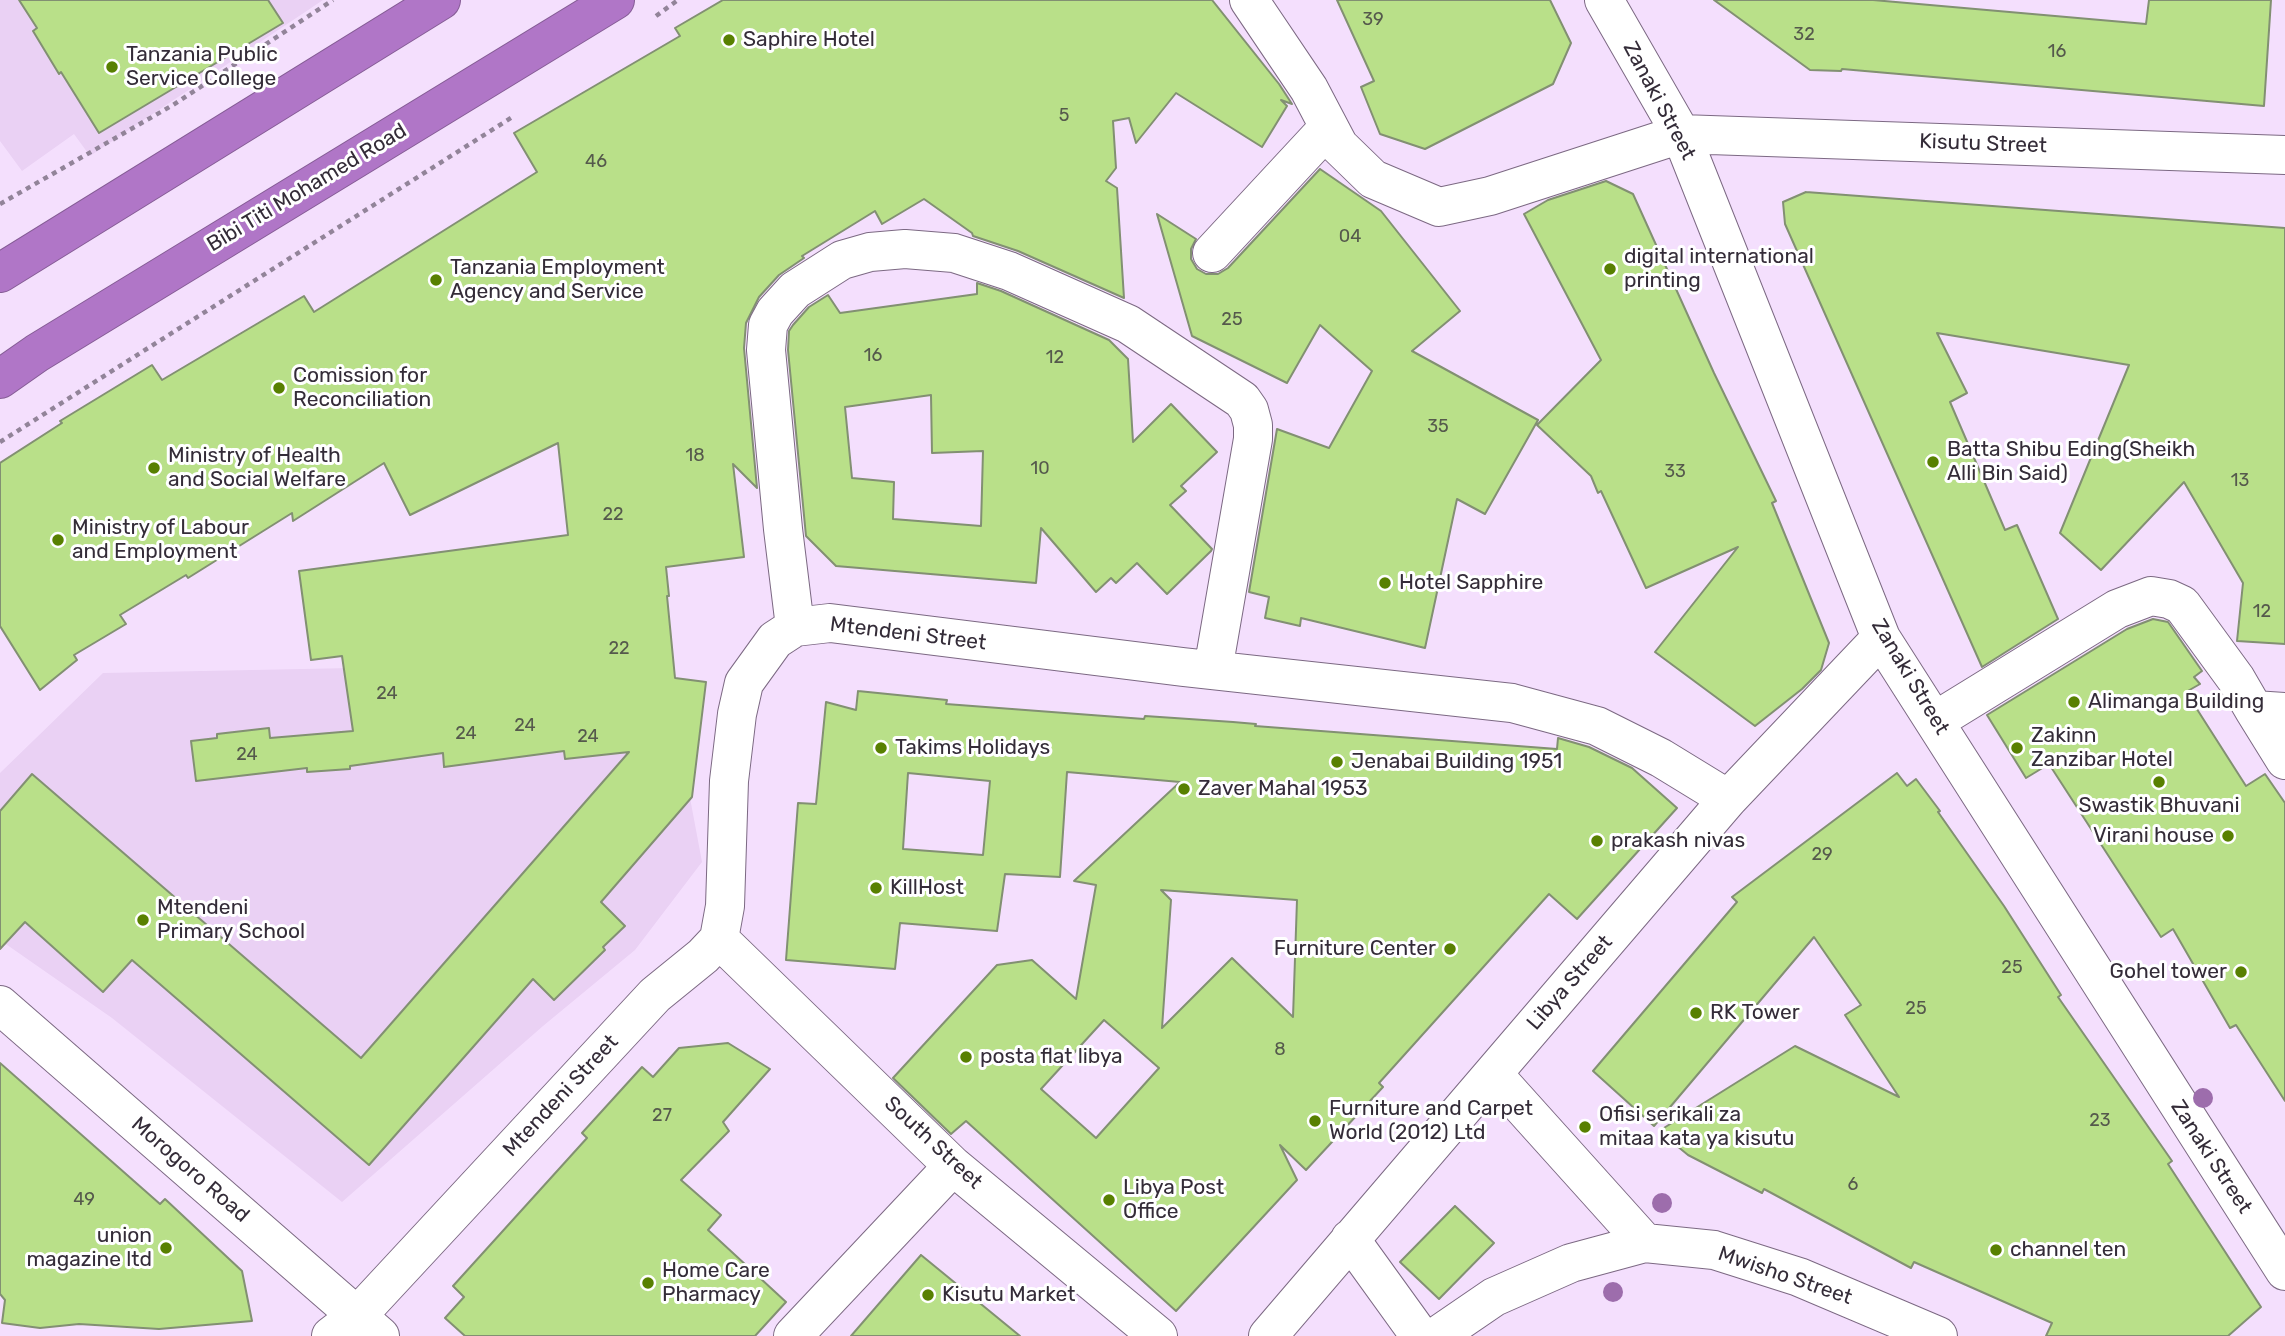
<!DOCTYPE html>
<html>
<head>
<meta charset="utf-8">
<style>
	body { margin:0 }
	canvas { display:block; background:#f4dffd }
</style>
</head>
<body>
<canvas width="2285" height="1336"></canvas>
<script>
const ctx = document.querySelector('canvas').getContext('2d');
ctx.lineJoin = 'round';
function fillPath(path, color) {
  ctx.fillStyle = color;
  ctx.fill(path, 'evenodd');
}
function poly(rows) {
  const path = new Path2D();
  for (const r of rows) {
    path.moveTo(r[0], r[1]);
    for (let i = 2; i < r.length; i += 2) path.lineTo(r[i], r[i + 1]);
  }
  return path;
}
function trace(path, color, width, dash) {
  ctx.strokeStyle = color;
  ctx.lineWidth = width;
  ctx.lineCap = dash ? 'butt' : 'round';
  ctx.setLineDash(dash || []);
  ctx.stroke(path);
}
function label(font, color, halo, rows, align = 'center') {
  ctx.font = font + ' Rubik,sans-serif';
  ctx.lineWidth = 6;
  ctx.setLineDash([]);
  ctx.textBaseline = 'middle';
  ctx.strokeStyle = halo;
  ctx.fillStyle = color;
  for (const [text, x, y, turn = 0] of rows) {
    ctx.save();
    ctx.translate(x, y);
    ctx.rotate((+turn || 0) * Math.PI / 180);
    ctx.textAlign = isNaN(turn) ? turn : align;
    if (halo) ctx.strokeText(text, 0, 0);
    ctx.fillText(text, 0, 0);
    ctx.restore();
  }
}
const built = poly([
	[0,0,323,0,90,156,74,134,22,171,0,141],
	[352,668,585,687,690,798,702,862,635,950,543,1026,342,1202,112,1018,0,940,0,773,103,673]
]);
const building = poly([
	[19,0,268,0,283,23,99,133,61,72,59,74,33,31,37,28,19,0],
	[723,0,1212,0,1279,84,1292,104,1281,100,1287,106,1262,147,1176,93,1136,143,1129,118,1113,121,1116,168,1106,181,1117,188,1124,298,1018,251,973,236,972,233,924,199,882,224,875,211,802,256,804,258,779,275,759,297,746,323,744,348,757,488,733,464,744,557,666,567,669,596,667,596,675,678,706,682,692,797,601,902,625,926,603,947,605,950,554,1000,533,979,369,1165,132,960,103,992,25,922,0,949,0,811,32,774,361,1058,629,752,565,759,564,751,444,767,443,753,350,766,350,769,307,772,307,768,196,781,191,741,217,738,217,734,269,728,270,738,353,731,342,656,311,660,299,571,568,535,558,443,410,515,384,463,293,521,292,513,188,578,186,575,120,615,126,624,74,655,77,660,40,690,0,626,0,463,62,423,60,421,152,365,162,380,304,296,314,312,537,172,514,133,680,36,675,28,723,0],
	[1337,0,1550,0,1571,43,1553,84,1425,149,1380,134,1361,87,1374,81,1337,0],
	[1714,0,1873,0,2146,24,2149,0,2271,0,2264,106,1842,69,1841,71,1810,70,1714,0],
	[1320,169,1381,211,1460,311,1412,351,1538,420,1485,514,1457,499,1425,648,1301,618,1300,626,1265,618,1269,597,1249,592,1277,429,1329,448,1372,371,1320,325,1287,383,1192,336,1157,214,1196,239,1191,249,1191,259,1197,269,1206,274,1218,274,1228,268,1320,169],
	[1606,181,1633,194,1714,373,1776,501,1772,503,1829,643,1821,670,1802,689,1755,726,1655,652,1738,547,1646,588,1601,491,1598,493,1591,476,1537,425,1601,360,1524,214,1548,200,1606,181],
	[1806,192,2285,228,2285,644,2237,641,2243,583,2184,482,2101,570,2060,533,2129,365,1937,333,1967,393,1950,402,2005,530,2017,525,2058,619,1982,667,1785,224,1783,202,1806,192],
	[977,283,1001,291,1109,340,1128,359,1133,442,1171,404,1217,452,1181,486,1186,491,1170,505,1212,549,1211,551,1167,594,1137,563,1116,583,1111,578,1096,592,1041,528,1036,583,836,566,806,536,788,350,789,331,793,325,809,307,828,295,840,313,977,294,977,283],
	[931,395,932,453,983,451,981,526,893,519,894,482,852,478,845,407,931,395],
	[2153,619,2168,622,2202,671,2194,677,2200,684,2186,692,2246,786,2265,774,2285,803,2285,1101,2236,1025,2230,1028,2173,929,2161,937,2049,764,2026,778,1987,715,2127,629,2153,619],
	[858,691,947,700,946,704,1144,719,1145,716,1233,722,1256,724,1255,726,1557,749,1558,738,1589,747,1632,768,1677,808,1577,919,1549,894,1379,1083,1383,1087,1306,1170,1280,1145,1297,1180,1176,1311,966,1121,951,1134,893,1078,997,965,1032,960,1076,999,1096,885,1074,881,1180,782,1067,772,1060,877,1005,874,997,931,900,923,895,969,786,960,798,803,816,804,826,702,856,710,858,691],
	[908,773,990,781,983,855,903,849,908,773],
	[1161,890,1297,900,1293,1017,1232,958,1162,1028,1171,900,1161,890],
	[1104,1020,1159,1068,1096,1138,1041,1089,1104,1020],
	[1897,773,1907,786,1916,779,1940,811,1938,812,2004,906,2061,995,2058,997,2172,1161,2168,1164,2261,1307,2228,1336,2046,1336,2052,1323,1914,1262,1911,1268,1764,1189,1762,1193,1688,1155,1659,1131,1795,1046,1899,1097,1845,1015,1861,1005,1814,937,1654,1126,1593,1071,1737,902,1732,897,1897,773],
	[728,1043,770,1069,723,1122,729,1131,681,1180,721,1215,708,1230,786,1302,755,1336,465,1336,445,1318,464,1297,453,1286,587,1138,582,1133,642,1067,653,1077,679,1048,728,1043],
	[0,1063,160,1204,165,1199,242,1271,252,1321,159,1329,79,1324,40,1328,2,1323,5,1300,0,1294,0,1063],
	[1455,1206,1494,1243,1439,1299,1400,1262,1455,1206],
	[921,1255,1020,1336,851,1336,921,1255]
]);
const path = poly([
	[656,16,678,0],
	[0,204,173,105,333,0],
	[0,442,514,116]
]);
const minor = poly([
	[1249,0,1309,89,1339,146,1373,179,1439,207,1490,196,1681,134,2285,155],
	[1604,0,1681,134,1881,638,2285,1271],
	[1212,253,1328,128],
	[795,627,783,529,766,350,768,325,775,312,795,290,842,260,870,252,905,249,954,253,1009,271,1128,324,1242,400,1249,410,1253,425,1253,439,1213,670],
	[2254,710,2285,760],
	[1935,721,2117,609,2151,596,2169,599,2182,605,2236,679,2254,710,2285,712],
	[719,939,953,1166,1158,1336],
	[0,1005,380,1336],
	[1493,1074,1645,1243],
	[1350,1239,1420,1336],
	[331,1336,357,1316,655,995,703,956,719,939,725,906,729,781,737,714,744,683,775,640,795,627,830,623,1183,667,1512,703,1597,726,1661,758,1728,799],
	[793,1336,953,1166],
	[1268,1336,1728,799,1881,638],
	[1437,1336,1494,1297,1571,1263,1645,1243,1714,1250,1799,1277,1938,1336]
]);
const highway = poly([
	[0,273,441,0],
	[0,379,37,353,615,0]
]);
const trees = [
	[2203,1098],
	[1662,1203],
	[1613,1292]
];
const markers = [
	[729,40,7,"#588001"],
	[112,67,7,"#588001"],
	[1610,269,7,"#588001"],
	[436,280,7,"#588001"],
	[279,388,7,"#588001"],
	[1933,462,7,"#588001"],
	[154,468,7,"#588001"],
	[58,540,7,"#588001"],
	[1385,583,7,"#588001"],
	[2074,702,7,"#588001"],
	[881,748,7,"#588001"],
	[2017,748,7,"#588001"],
	[1337,762,7,"#588001"],
	[2159,782,7,"#588001"],
	[1184,789,7,"#588001"],
	[2228,836,7,"#588001"],
	[1597,841,7,"#588001"],
	[876,888,7,"#588001"],
	[143,920,7,"#588001"],
	[1450,949,7,"#588001"],
	[2241,972,7,"#588001"],
	[1696,1013,7,"#588001"],
	[966,1057,7,"#588001"],
	[1315,1121,7,"#588001"],
	[1585,1127,7,"#588001"],
	[1109,1200,7,"#588001"],
	[166,1248,7,"#588001"],
	[1996,1250,7,"#588001"],
	[648,1283,7,"#588001"],
	[928,1295,7,"#588001"]
];
const numberNames = [
	["39",1373,20],
	["32",1804,35],
	["16",2057,52],
	["5",1064,116],
	["46",596,162],
	["04",1350,237],
	["25",1232,320],
	["16",873,356],
	["12",1055,358],
	["35",1438,427],
	["18",695,456],
	["10",1040,469],
	["33",1675,472],
	["13",2240,481],
	["22",613,515],
	["12",2262,612],
	["22",619,649],
	["24",387,694],
	["24",525,726],
	["24",466,734],
	["24",588,737],
	["24",247,755],
	["29",1822,855],
	["25",2012,968],
	["25",1916,1009],
	["8",1280,1050],
	["27",662,1116],
	["23",2100,1121],
	["6",1853,1185],
	["49",84,1200]
];
const poiNames = [
	["Saphire Hotel",743,40],
	["Tanzania Public",126,55],
	["Service College",126,79],
	["digital international",1624,257],
	["printing",1624,281],
	["Tanzania Employment",450,268],
	["Agency and Service",450,292],
	["Comission for",293,376],
	["Reconciliation",293,400],
	["Batta Shibu Eding(Sheikh",1947,450],
	["Alli Bin Said)",1947,474],
	["Ministry of Health",168,456],
	["and Social Welfare",168,480],
	["Ministry of Labour",72,528],
	["and Employment",72,552],
	["Hotel Sapphire",1399,583],
	["Alimanga Building",2088,702],
	["Zakinn",2031,736],
	["Zanzibar Hotel",2031,760],
	["Takims Holidays",895,748],
	["Jenabai Building 1951",1351,762],
	["Zaver Mahal 1953",1198,789],
	["Swastik Bhuvani",2159,806,"center"],
	["Virani house",2214,836,"right"],
	["prakash nivas",1611,841],
	["KillHost",890,888],
	["Mtendeni",157,908],
	["Primary School",157,932],
	["Furniture Center",1436,949,"right"],
	["Gohel tower",2227,972,"right"],
	["RK Tower",1710,1013],
	["posta flat libya",980,1057],
	["Furniture and Carpet",1329,1109],
	["World (2012) Ltd",1329,1133],
	["Ofisi serikali za",1599,1115],
	["mitaa kata ya kisutu",1599,1139],
	["Libya Post",1123,1188],
	["Office",1123,1212],
	["union",152,1236,"right"],
	["magazine ltd",152,1260,"right"],
	["channel ten",2010,1250],
	["Home Care",662,1271],
	["Pharmacy",662,1295],
	["Kisutu Market",942,1295]
];
const streetNames = [
	["Zanaki Street",1659,101,62],
	["Kisutu Street",1983,144,2],
	["Bibi Titi Mohamed Road",307,188,-31],
	["Mtendeni Street",908,634,7],
	["Zanaki Street",1910,677,59],
	["Libya Street",1570,983,-49],
	["Mtendeni Street",561,1096,-47],
	["South Street",933,1143,43],
	["Zanaki Street",2211,1157,57],
	["Morogoro Road",190,1170,41],
	["Mwisho Street",1785,1276,19]
];
fillPath(built, '#ead1f4');
fillPath(building, '#b9e089');
trace(building, '#829072', 2);
trace(minor, '#7c6983', 40);
trace(highway, '#855c95', 40);
trace(path, '#928499', 4.5, [5, 5]);
trace(minor, '#fff', 38);
trace(highway, '#b076c7', 38);
ctx.fillStyle = '#9d6dac';
for (const [x, y] of trees) {
  ctx.beginPath();
  ctx.arc(x, y, 10, 0, 2 * Math.PI);
  ctx.fill();
}
for (const [x, y, r, color] of markers) {
  const dot = new Path2D();
  dot.arc(x, y, r, 0, 2 * Math.PI);
  ctx.fillStyle = color;
  ctx.fill(dot);
  trace(dot, '#fff', 2.5);
}
label('18px', '#55594c', null, numberNames);
label('21px', '#342c38', '#fff', poiNames, 'left');
label('21px', '#342c38', '#fff', streetNames);
</script>
</body>
</html>
